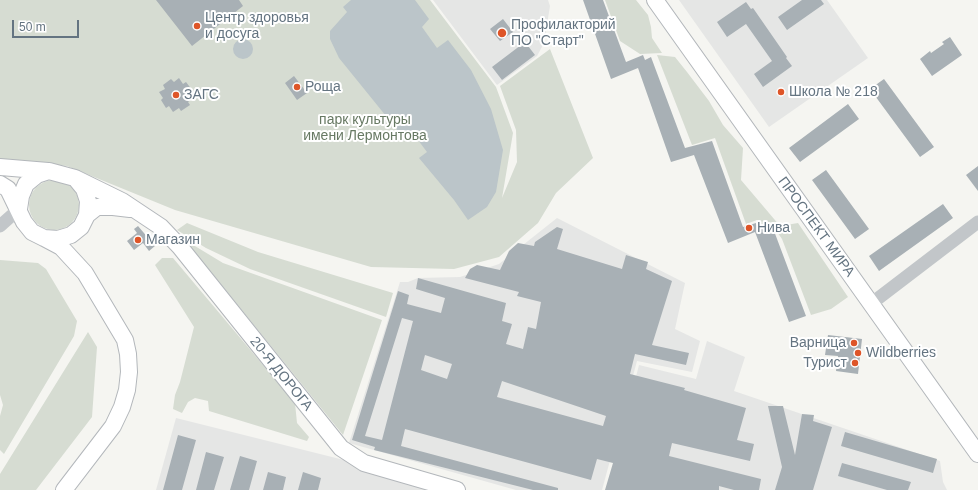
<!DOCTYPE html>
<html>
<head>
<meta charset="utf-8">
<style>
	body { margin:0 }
	#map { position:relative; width:978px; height:490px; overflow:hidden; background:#f5f5f1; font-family:Helvetica,sans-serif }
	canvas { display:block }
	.scale { position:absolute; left:12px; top:20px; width:67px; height:18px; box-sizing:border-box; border:2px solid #647481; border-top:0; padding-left:5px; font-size:12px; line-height:14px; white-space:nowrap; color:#647481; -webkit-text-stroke:3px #fff; paint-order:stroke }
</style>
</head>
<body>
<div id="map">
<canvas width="978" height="490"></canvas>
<div class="scale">50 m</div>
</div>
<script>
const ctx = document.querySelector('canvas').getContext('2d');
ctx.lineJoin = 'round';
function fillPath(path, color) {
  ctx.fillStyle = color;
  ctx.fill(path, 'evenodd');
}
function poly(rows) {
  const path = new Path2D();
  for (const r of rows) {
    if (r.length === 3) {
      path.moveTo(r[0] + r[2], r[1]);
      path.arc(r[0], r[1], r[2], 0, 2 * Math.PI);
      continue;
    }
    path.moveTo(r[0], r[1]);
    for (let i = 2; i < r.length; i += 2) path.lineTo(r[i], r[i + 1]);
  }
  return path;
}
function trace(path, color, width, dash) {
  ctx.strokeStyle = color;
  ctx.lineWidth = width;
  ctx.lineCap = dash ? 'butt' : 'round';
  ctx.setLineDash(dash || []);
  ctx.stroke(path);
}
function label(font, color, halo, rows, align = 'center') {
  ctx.font = font + ' Helvetica,sans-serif';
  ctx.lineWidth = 4;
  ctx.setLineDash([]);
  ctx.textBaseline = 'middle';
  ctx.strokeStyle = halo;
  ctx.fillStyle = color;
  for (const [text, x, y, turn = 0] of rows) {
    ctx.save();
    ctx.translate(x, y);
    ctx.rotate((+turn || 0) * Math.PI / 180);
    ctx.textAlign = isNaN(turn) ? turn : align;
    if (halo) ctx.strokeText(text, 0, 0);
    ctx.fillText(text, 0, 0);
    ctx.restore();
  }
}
const built = poly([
	[433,0,548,0,550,6,544,43,537,56,497,85],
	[679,0,827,0,868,58,769,127],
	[557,218,685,283,675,329,700,341,692,372,637,361,602,490,516,490,349,443,400,282,408,282,418,278,460,277,499,264],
	[707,341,745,357,734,391,940,461,943,482,947,490,607,490,639,365,696,379],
	[176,418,356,463,449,490,156,490]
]);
const green = poly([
	[0,0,430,0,496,87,513,133,502,198,517,162,516,130,500,86,550,49,593,158,556,193,538,223,499,257,454,269,371,267,175,210,67,166,0,159],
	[605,0,636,0,648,15,651,27,652,38,662,53,640,54,620,41],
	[657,55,675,57,687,72,709,101,723,125,743,148,741,180,780,226,798,223,848,297,831,309,811,315,782,239,771,223,759,225,757,220,746,224,715,138,692,145],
	[54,205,25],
	[187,223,258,252,393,293,386,317,250,269,206,248,177,230],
	[185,240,223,263,382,320,343,435],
	[162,258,173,258,295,403,297,423,309,437,307,441,209,411,208,401,195,398,188,402,182,413,173,409,175,395,180,382,194,327,155,265],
	[0,260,38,263,46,269,77,321,74,336,4,454,0,450,0,416,3,405,0,395],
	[88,332,97,347,92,417,36,490,0,490,0,474]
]);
const water = poly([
	[351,0,415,0,429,19,422,27,437,48,448,40,471,70,491,109,503,150,496,192,487,207,468,220,454,200,419,158,427,152,412,132,403,137,339,58,330,39,330,31,347,12,343,7],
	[243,49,10]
]);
const building = poly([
	[156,0,239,0,243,6,192,46],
	[583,0,603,0,626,62,643,55,645,60,651,57,685,148,712,141,743,227,756,223,758,229,771,223,806,316,789,322,755,232,728,243,694,155,671,162,638,68,611,79],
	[802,0,821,0,824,4,787,30,778,17],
	[746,2,751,9,753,8,787,57,786,58,792,66,763,87,754,74,772,61,746,24,727,37,717,22],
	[503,19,513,32,500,41,490,29],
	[950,37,962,55,932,76,920,59,930,51,931,53,944,44,942,42],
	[525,42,535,55,502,80,492,67],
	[294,76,307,93,297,100,285,83],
	[179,78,183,84,186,82,192,90,189,92,193,98,188,102,190,105,181,111,179,108,173,112,169,106,166,108,161,100,163,98,159,92,165,89,163,85,171,79,174,82],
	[884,79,934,147,920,157,870,89],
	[848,104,859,119,800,162,789,148],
	[978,166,978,191,966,175],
	[826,170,869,229,855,239,812,180],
	[943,204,953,218,879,271,869,256],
	[138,226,155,246,149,251,143,243,134,250,127,241,137,233,134,229],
	[557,227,563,229,557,249,622,269,626,255,648,262,646,269,672,281,652,345,689,353,686,365,635,354,630,374,685,388,684,390,746,408,737,440,754,444,750,461,672,443,669,456,761,479,759,490,734,490,719,486,719,490,605,490,613,463,597,459,591,480,405,429,401,446,558,488,558,490,533,490,374,450,375,447,352,440,398,291,409,295,407,304,441,313,445,298,416,289,418,278,506,303,502,321,512,324,506,344,523,349,528,327,536,329,541,302,517,296,519,292,465,278,470,269,477,265,500,270,509,251,518,243,534,246,535,242],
	[402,318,413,321,382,440,365,436],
	[425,355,452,364,447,379,421,370],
	[502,381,606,416,603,426,497,397],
	[828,335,862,339,858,374,836,371,838,356,825,355],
	[768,406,783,406,795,455,802,414,814,415,813,421,832,427,813,490,775,490,782,467],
	[845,432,937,459,933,473,841,446],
	[178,435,196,440,182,490,163,490],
	[206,452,224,457,214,490,196,490],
	[240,456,257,461,249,490,230,490],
	[842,463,911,482,908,490,887,490,838,476],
	[268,472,286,477,283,490,263,490],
	[303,472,321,478,318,490,298,490]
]);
const minor = poly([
	[0,226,19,209],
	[872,303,978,222]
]);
const major = poly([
	[655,0,978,454],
	[0,167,48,171],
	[75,178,122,201,161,227,180,247,341,448,364,463,457,490],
	[0,184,8,189,24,222,32,232,44,238,58,239,71,235,81,227,87,215,88,201,84,189,75,178,49,171,37,175,26,184,21,196,19,209],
	[87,215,97,207,113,207,130,209],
	[44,238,61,247,85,273,125,340,128,354,129,372,127,390,122,407,113,426,64,490]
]);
const markers = [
	[197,26,4,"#de5528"],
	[502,33,5,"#de5528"],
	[297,87,4,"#de5528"],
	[781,92,4,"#de5528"],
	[176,95,4,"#de5528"],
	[749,228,4,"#de5528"],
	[138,240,4,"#de5528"],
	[854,343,4,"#de5528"],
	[858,353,4,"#de5528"],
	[855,363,4,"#de5528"]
];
const poiNames = [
	["Центр здоровья",205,18],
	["и досуга",205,34],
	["Профилакторий",511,25],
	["ПО \"Старт\"",511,41],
	["Роща",305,87],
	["Школа № 218",789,92],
	["ЗАГС",184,95],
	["Нива",757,228],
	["Магазин",146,240],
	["Варница",846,343,"right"],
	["Wildberries",866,353],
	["Турист",847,363,"right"]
];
const parkNames = [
	["парк культуры",365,120],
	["имени Лермонтова",365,136]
];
const streetNames = [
	["ПРОСПЕКТ МИРА",816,227,54],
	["20-Я ДОРОГА",281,374,51]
];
fillPath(built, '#e5e6e5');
fillPath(green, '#d6dcd2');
fillPath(water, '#bbc5c9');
fillPath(building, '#a8b0b5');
trace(major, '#b3b7bb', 18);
trace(minor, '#c2c6c9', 13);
trace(major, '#fff', 16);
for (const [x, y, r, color] of markers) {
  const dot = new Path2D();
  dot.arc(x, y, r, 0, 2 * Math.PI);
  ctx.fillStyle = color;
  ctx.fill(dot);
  trace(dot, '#fff', 1.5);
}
label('14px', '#647481', '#fff', poiNames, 'left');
label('14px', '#677963', '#fff', parkNames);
label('14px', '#647481', '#fff', streetNames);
</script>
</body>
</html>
